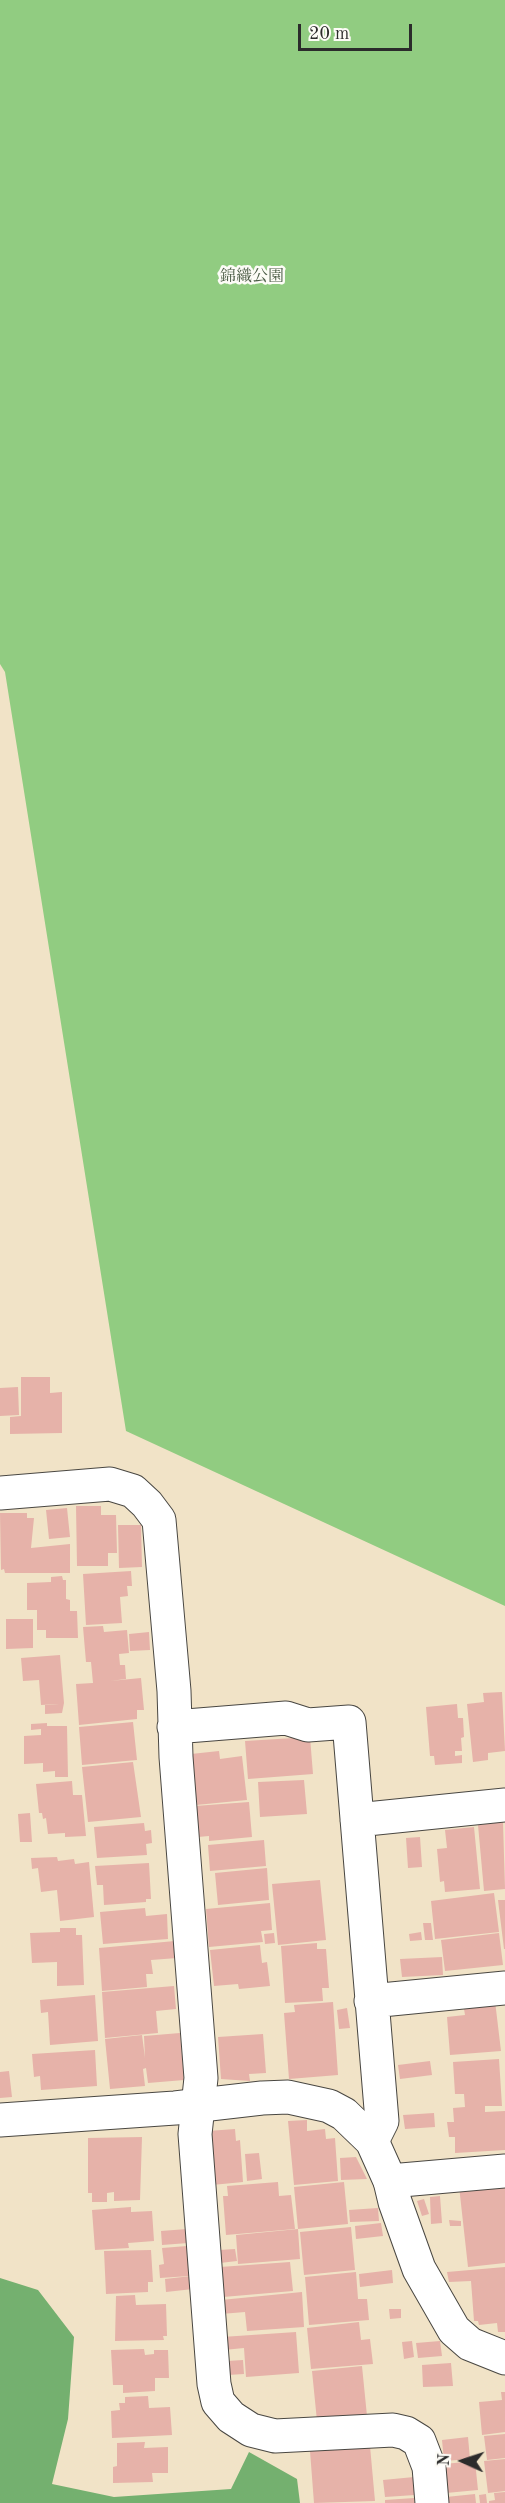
<!DOCTYPE html>
<html>
<head>
<meta charset="utf-8">
<style>
	body { margin:0 }
	#map { position:relative; width:505px; height:2503px; overflow:hidden; background:#f1e3c7; font-family:"Old Standard TT",serif }
	canvas { display:block }
	.north { position:absolute; left:433px; top:2431px; width:60px; height:60px; -webkit-text-stroke:4px #fdfcf7; paint-order:stroke; rotate:273deg; font-size:16px; font-weight:700; line-height:24px; text-align:center; color:#2b2b2b }
	.north::after { content:''; display:block; margin:auto; width:21px; height:27px; background:#2b2b2b; clip-path:polygon(50% 0,100% 100%,50% 72%,0 100%) }
	.scale { position:absolute; left:298px; top:24px; width:114px; height:27px; box-sizing:border-box; border:3px solid #2b2b2b; border-top:0; padding-left:8px; font-size:18px; line-height:21px; white-space:nowrap; color:#2b2b2b; -webkit-text-stroke:4px #fdfcf7; paint-order:stroke }
</style>
</head>
<body>
<div id="map">
<canvas width="505" height="2503"></canvas>
<div class="north">N</div>
<div class="scale">20 m</div>
</div>
<script>
const ctx = document.querySelector('canvas').getContext('2d');
ctx.lineJoin = 'round';
function fillPath(path, color) {
  ctx.fillStyle = color;
  ctx.fill(path, 'evenodd');
}
function poly(rows) {
  const path = new Path2D();
  for (const r of rows) {
    path.moveTo(r[0], r[1]);
    for (let i = 2; i < r.length; i += 2) path.lineTo(r[i], r[i + 1]);
  }
  return path;
}
function trace(path, color, width, dash) {
  ctx.strokeStyle = color;
  ctx.lineWidth = width;
  ctx.lineCap = dash ? 'butt' : 'round';
  ctx.setLineDash(dash || []);
  ctx.stroke(path);
}
function label(font, color, halo, rows, align = 'center') {
  ctx.font = font + ' "Old Standard TT","Noto Serif JP",serif';
  ctx.lineWidth = 5;
  ctx.setLineDash([]);
  ctx.textBaseline = 'middle';
  ctx.strokeStyle = halo;
  ctx.fillStyle = color;
  for (const [text, x, y, turn = 0] of rows) {
    ctx.save();
    ctx.translate(x, y);
    ctx.rotate((+turn || 0) * Math.PI / 180);
    ctx.textAlign = isNaN(turn) ? turn : align;
    if (halo) ctx.strokeText(text, 0, 0);
    ctx.fillText(text, 0, 0);
    ctx.restore();
  }
}
const green = poly([
	[0,0,505,0,505,1606,126,1431,5,672,0,664]
]);
const forest = poly([
	[0,2278,38,2290,74,2337,68,2419,52,2484,114,2497,231,2489,249,2452,297,2479,300,2503,0,2503]
]);
const building = poly([
	[21,1377,50,1377,50,1393,62,1392,62,1433,10,1434,10,1417,21,1416],
	[18,1387,19,1415,0,1416,0,1388],
	[76,1506,101,1506,101,1515,116,1515,117,1553,108,1553,108,1566,77,1566],
	[67,1508,70,1537,49,1539,46,1510],
	[0,1513,27,1513,27,1518,34,1518,31,1548,70,1544,70,1573,5,1573,4,1569,1,1570],
	[118,1525,141,1525,142,1567,119,1568],
	[131,1571,132,1586,127,1586,128,1596,120,1597,122,1623,86,1625,83,1574],
	[62,1576,63,1580,66,1580,66,1599,70,1600,70,1611,77,1611,78,1638,46,1638,46,1630,37,1630,37,1610,27,1610,27,1583,51,1582,51,1577],
	[6,1619,33,1619,33,1648,6,1649],
	[103,1626,104,1632,127,1630,129,1653,119,1654,120,1665,125,1665,126,1679,110,1681,141,1678,144,1710,137,1710,137,1719,79,1725,76,1684,93,1683,91,1662,86,1662,83,1627],
	[149,1632,150,1650,130,1651,129,1634],
	[60,1655,64,1703,62,1713,45,1714,45,1705,59,1704,41,1705,39,1680,23,1681,21,1658],
	[502,1692,505,1751,488,1753,488,1760,473,1762,467,1704,484,1702,483,1693],
	[457,1704,458,1718,463,1718,464,1737,461,1738,462,1751,455,1751,455,1756,462,1755,462,1763,435,1765,434,1756,430,1756,426,1707],
	[133,1722,137,1760,82,1765,79,1727],
	[47,1723,47,1726,67,1726,68,1777,55,1777,55,1771,43,1772,43,1763,24,1764,24,1736,41,1735,41,1729,31,1730,31,1724],
	[310,1737,313,1774,248,1779,245,1741],
	[219,1751,220,1759,242,1756,247,1800,196,1805,191,1754],
	[133,1762,141,1817,88,1822,82,1767],
	[304,1780,307,1814,260,1817,258,1782],
	[72,1781,73,1795,82,1795,86,1836,65,1837,65,1833,48,1834,46,1818,43,1819,42,1813,39,1813,36,1784],
	[249,1802,252,1837,209,1841,209,1836,198,1837,195,1806],
	[30,1813,32,1842,20,1842,18,1814],
	[503,1822,505,1889,484,1891,478,1825],
	[144,1823,145,1831,151,1830,152,1843,146,1844,147,1855,97,1858,94,1827],
	[474,1827,480,1889,445,1892,444,1881,440,1882,437,1849,447,1848,445,1830],
	[420,1837,422,1867,408,1868,406,1838],
	[264,1840,266,1866,210,1871,208,1845],
	[57,1857,58,1861,74,1859,75,1864,89,1862,94,1917,60,1921,57,1890,41,1892,38,1868,32,1869,31,1858],
	[149,1863,151,1899,146,1899,146,1902,104,1905,103,1885,97,1885,95,1866],
	[267,1868,269,1900,218,1905,215,1873],
	[320,1880,326,1940,278,1945,272,1884],
	[494,1893,499,1932,435,1939,431,1901],
	[498,1900,505,1900,505,1949,504,1949],
	[270,1903,272,1930,261,1931,263,1942,209,1947,206,1909],
	[145,1908,146,1916,167,1914,168,1939,103,1944,100,1912],
	[423,1923,431,1923,433,1940,425,1940],
	[60,1928,76,1928,76,1935,82,1935,84,1985,57,1986,57,1962,32,1963,30,1933,60,1932],
	[421,1932,422,1940,410,1941,409,1934],
	[274,1933,275,1943,265,1944,264,1934],
	[499,1933,503,1965,445,1971,441,1940],
	[175,1941,177,1958,151,1960,153,1974,146,1974,147,1987,102,1991,99,1948],
	[317,1943,317,1949,326,1949,329,1988,322,1988,323,2001,285,2003,281,1946],
	[260,1945,262,1963,267,1962,270,1986,239,1989,238,1984,214,1986,210,1950],
	[442,1957,443,1975,402,1977,400,1959],
	[174,1986,176,2009,156,2011,158,2033,105,2038,102,1992],
	[95,1995,98,2041,50,2045,48,2012,41,2013,40,2000],
	[495,2001,501,2051,450,2055,447,2017,465,2015,463,2003],
	[333,2002,338,2075,289,2079,284,2013,295,2012,294,2005],
	[347,2008,350,2028,339,2029,337,2010],
	[180,2033,184,2080,148,2083,146,2068,143,2069,145,2086,110,2089,105,2039,142,2035,145,2058,144,2036],
	[263,2034,266,2073,249,2074,250,2081,221,2079,218,2037],
	[95,2050,97,2086,41,2090,40,2076,34,2077,32,2054],
	[499,2059,502,2106,485,2106,485,2112,505,2111,505,2150,455,2153,455,2137,449,2137,447,2122,454,2122,453,2108,465,2107,464,2094,455,2094,453,2062],
	[430,2061,432,2075,400,2079,398,2065],
	[9,2071,12,2097,0,2098,0,2072],
	[434,2113,435,2127,405,2129,403,2115],
	[307,2120,307,2131,325,2129,326,2139,335,2138,338,2181,294,2185,288,2121],
	[235,2129,236,2141,240,2140,243,2182,212,2185,208,2131],
	[142,2137,140,2200,114,2201,114,2192,107,2193,107,2202,92,2202,92,2193,88,2193,88,2138],
	[259,2153,262,2179,247,2181,245,2154],
	[356,2157,367,2179,341,2180,340,2158],
	[278,2182,279,2196,291,2195,295,2229,226,2235,223,2196,228,2196,227,2186],
	[344,2182,348,2224,298,2229,294,2187],
	[505,2182,505,2263,468,2267,459,2186],
	[440,2196,442,2223,431,2224,430,2197],
	[424,2199,429,2214,422,2216,417,2201],
	[131,2207,131,2212,152,2211,154,2241,128,2243,129,2248,95,2250,92,2210],
	[378,2208,379,2221,350,2222,349,2210],
	[449,2220,461,2221,461,2226,450,2226],
	[381,2223,383,2236,356,2239,355,2226],
	[351,2227,355,2270,304,2275,300,2232],
	[187,2229,188,2243,162,2245,161,2231],
	[298,2229,300,2259,238,2264,236,2235],
	[187,2246,189,2276,160,2278,159,2265,164,2264,162,2248],
	[235,2249,237,2261,220,2263,219,2250],
	[151,2250,153,2282,148,2282,148,2292,106,2294,104,2251],
	[290,2262,293,2291,223,2297,220,2267],
	[505,2267,505,2332,498,2332,497,2323,479,2325,478,2321,474,2321,471,2281,449,2282,447,2272],
	[392,2270,393,2283,360,2287,359,2274],
	[356,2272,358,2299,367,2299,369,2320,309,2325,305,2277],
	[191,2276,193,2289,166,2292,165,2279],
	[302,2292,304,2327,247,2331,245,2312,221,2314,221,2300],
	[135,2295,136,2305,166,2304,167,2336,163,2336,164,2340,115,2341,116,2296],
	[389,2309,401,2309,401,2318,390,2319],
	[359,2322,361,2340,370,2339,373,2364,311,2369,307,2328],
	[296,2332,299,2373,246,2377,244,2348,224,2350,222,2337],
	[412,2341,414,2357,404,2359,402,2342],
	[440,2341,442,2356,418,2358,416,2343],
	[144,2349,145,2355,154,2354,154,2350,168,2350,169,2378,155,2378,155,2391,123,2393,123,2385,113,2385,111,2350],
	[243,2360,244,2374,228,2375,227,2361],
	[451,2363,453,2386,423,2387,422,2365],
	[362,2366,367,2416,317,2421,312,2371],
	[501,2392,505,2392,505,2432,482,2435,479,2402,502,2400],
	[148,2396,149,2408,170,2407,172,2435,112,2438,111,2411,120,2410,119,2403,125,2403,125,2397],
	[505,2434,505,2458,487,2460,484,2436],
	[468,2437,470,2459,444,2461,442,2440],
	[145,2442,144,2448,168,2447,168,2473,152,2473,153,2482,113,2483,113,2467,117,2466,117,2443],
	[370,2446,375,2501,314,2503,310,2451],
	[505,2459,505,2491,488,2493,484,2461],
	[475,2461,478,2490,446,2493,444,2464],
	[414,2477,415,2495,385,2497,383,2480],
	[505,2492,505,2503,489,2503,489,2501,495,2500,494,2493],
	[475,2494,476,2503,446,2503,446,2497],
	[486,2494,487,2503,480,2503,479,2495],
	[414,2498,415,2503,385,2503,385,2500]
]);
const street = poly([
	[0,1493,110,1484,133,1491,147,1504,159,1520,174,1691,176,1757,201,2078,195,2134,214,2384,218,2402,231,2417,251,2430,275,2436,393,2430,406,2433,419,2441,429,2467,432,2503],
	[174,1727,286,1718,308,1725,349,1722,382,2121,372,2141],
	[357,1820,505,1805],
	[371,2001,505,1988],
	[390,2181,505,2171]
]);
const secondary = poly([
	[0,2120,175,2108,262,2098,288,2097,329,2106,344,2114,372,2141,390,2181,395,2202,419,2269,454,2330,470,2344,505,2358]
]);
const parkNames = [
	["錦織公園",252,277]
];
fillPath(green, '#91cc81');
fillPath(forest, '#74b06f');
fillPath(building, '#e6b2a9');
trace(street, '#494742', 35);
trace(secondary, '#494742', 35);
trace(street, '#fff', 33);
trace(secondary, '#fff', 33);
label('16px', '#4a5b45', '#fdfcf7', parkNames);
</script>
</body>
</html>
